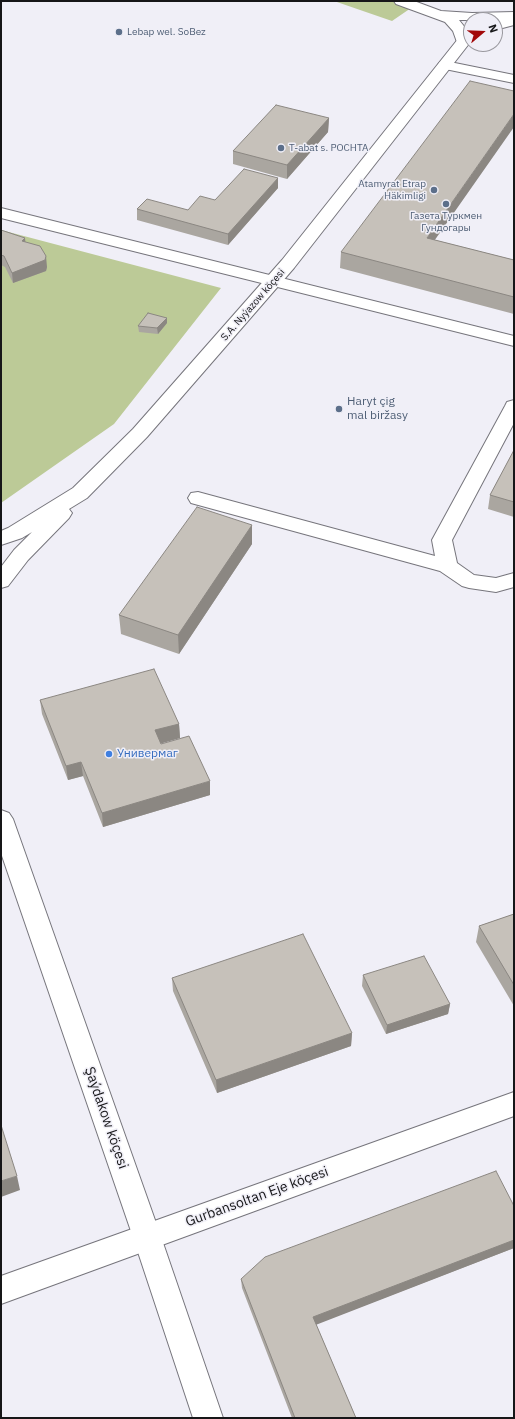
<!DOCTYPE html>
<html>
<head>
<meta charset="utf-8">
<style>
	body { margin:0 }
	#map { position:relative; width:515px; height:1419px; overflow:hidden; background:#f0eff7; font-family:"IBM Plex Sans",sans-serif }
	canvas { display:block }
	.frame { position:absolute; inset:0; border:2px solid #161618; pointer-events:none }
	.north { position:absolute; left:463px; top:12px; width:40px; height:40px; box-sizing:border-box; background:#f0eff7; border:1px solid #99989e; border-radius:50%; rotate:71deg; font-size:11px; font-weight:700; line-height:16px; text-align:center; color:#161618 }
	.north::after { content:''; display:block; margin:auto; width:14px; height:18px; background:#a2090a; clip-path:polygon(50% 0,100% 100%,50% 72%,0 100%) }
</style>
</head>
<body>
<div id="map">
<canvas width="515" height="1419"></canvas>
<div class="frame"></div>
<div class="north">N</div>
</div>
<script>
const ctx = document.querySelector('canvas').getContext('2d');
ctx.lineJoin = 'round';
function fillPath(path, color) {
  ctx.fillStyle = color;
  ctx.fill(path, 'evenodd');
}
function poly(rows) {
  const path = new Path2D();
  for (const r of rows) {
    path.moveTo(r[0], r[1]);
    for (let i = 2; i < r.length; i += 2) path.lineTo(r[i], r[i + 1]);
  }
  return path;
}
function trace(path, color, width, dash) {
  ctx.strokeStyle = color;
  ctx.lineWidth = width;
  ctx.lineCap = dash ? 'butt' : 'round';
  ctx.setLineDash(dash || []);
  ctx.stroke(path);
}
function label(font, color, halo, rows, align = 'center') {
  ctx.font = font + ' "IBM Plex Sans",sans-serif';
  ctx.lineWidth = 3;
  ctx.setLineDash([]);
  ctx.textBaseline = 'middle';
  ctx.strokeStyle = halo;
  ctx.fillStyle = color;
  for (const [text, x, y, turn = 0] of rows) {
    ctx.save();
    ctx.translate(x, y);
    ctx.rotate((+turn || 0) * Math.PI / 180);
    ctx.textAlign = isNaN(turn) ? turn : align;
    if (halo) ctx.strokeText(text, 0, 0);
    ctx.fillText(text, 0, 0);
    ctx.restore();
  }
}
const green = poly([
	[334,1,391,1,411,8,392,21],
	[1,230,221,288,114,424,1,503]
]);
const street = poly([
	[394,1,414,1,441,11,472,13,514,12,514,20,459,20,467,30,470,42,468,45,463,46,458,45,453,31,445,22,396,4,394,1],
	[445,61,514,75,514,83,440,68,438,65,440,62,445,61],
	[1,208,514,336,514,346,1,218,1,208],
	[514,400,514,423,452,540,457,563,474,575,496,578,514,573,514,587,496,592,469,588,462,586,440,571,191,503,188,498,191,493,198,492,435,556,432,540,505,406,507,402,514,400],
	[1,810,9,813,13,819,161,1237,223,1418,193,1418,133,1237,1,853,1,810]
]);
const secondary = poly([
	[514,16,514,25,495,30,495,21,514,16],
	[471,34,471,44,468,45,294,268,147,437,87,498,69,509,72,513,69,518,28,560,8,586,1,588,1,567,14,550,32,532,22,538,1,545,1,531,8,528,73,488,133,429,282,260,458,39,471,34],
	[514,1092,514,1116,1,1304,1,1276,514,1092]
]);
const wall = poly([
	[329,118,328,132,287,179,233,164,233,151],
	[278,178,278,188,228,245,137,220,137,209,188,210],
	[1,230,25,242,47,267,46,271,13,283,5,267,1,265],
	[435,240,514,260,514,314,340,268,341,252],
	[167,323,158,334,139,332,138,326],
	[514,450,514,517,488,509,490,495],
	[252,525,252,544,179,654,121,634,119,615],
	[40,700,179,724,180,738,160,743,210,795,103,827,83,776,68,780,42,714],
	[514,914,514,1006,476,942,479,926],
	[363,975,450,1004,448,1014,386,1034,362,986],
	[172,978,352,1033,351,1046,217,1093,173,991],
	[514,1206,514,1248,316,1324,356,1418,292,1418,242,1288,241,1279]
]);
const shadedWall = poly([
	[514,114,514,127,425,254,427,238],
	[329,118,328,132,287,179,287,165],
	[278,178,278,188,228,245,228,234],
	[25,238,26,248,22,241],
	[46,256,47,267,46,271,13,283,12,273],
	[167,318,167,323,158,334,157,328],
	[252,525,252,544,179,654,178,635],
	[179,724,180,738,156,745,155,730],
	[81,762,83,776,68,780,66,766],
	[210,781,210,795,103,827,102,813],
	[450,1004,448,1014,386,1034,387,1025],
	[352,1033,351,1046,217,1093,216,1080],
	[17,1176,20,1190,1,1197,1,1181],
	[514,1240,514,1248,313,1326,313,1317]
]);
const building = poly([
	[470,81,514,91,514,114,427,238,514,260,514,297,341,252,470,81],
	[276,105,329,118,287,165,233,151,276,105],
	[244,169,278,178,228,234,137,209,147,199,188,210,200,196,215,200,244,169],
	[1,230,25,238,22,241,40,246,46,256,45,260,12,273,4,256,1,255,1,230],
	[148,313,167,318,157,328,138,326,148,313],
	[514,450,514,502,490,495,514,450],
	[197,507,252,525,178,635,119,615,197,507],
	[154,669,179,724,155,730,161,744,189,736,210,781,102,813,81,762,66,766,40,700,154,669],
	[514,914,514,985,479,926,514,914],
	[303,934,352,1033,216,1080,172,978,303,934],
	[424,956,450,1004,387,1025,363,975,424,956],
	[1,1125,17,1176,1,1181,1,1125],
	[496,1171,514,1206,514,1240,313,1317,356,1418,295,1418,241,1279,265,1257,496,1171]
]);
const markers = [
	[119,32,4,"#5c6f8a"],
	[281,148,4,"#5c6f8a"],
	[434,190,4,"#5c6f8a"],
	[446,204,4,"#5c6f8a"],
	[339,409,4,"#5c6f8a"],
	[109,754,4,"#3f7fe0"]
];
const farServicenames = [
	["Lebap wel. SoBez",127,32],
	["T-abat s. POCHTA",289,148],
	["Atamyrat Etrap",426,184,"right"],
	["Häkimligi",426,196,"right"],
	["Газета Туркмен",446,216,"center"],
	["Гундогары",446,228,"center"]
];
const farStreetnames = [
	["S.A. Nyýazow köçesi",253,305,-49]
];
const serviceNames = [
	["Haryt çig",347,402],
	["mal biržasy",347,416]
];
const shopNames = [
	["Универмаг",117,754]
];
const nearStreetnames = [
	["Şaýdakow köçesi",106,1118,71],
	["Gurbansoltan Eje köçesi",257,1197,-20]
];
fillPath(green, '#bcca97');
trace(street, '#76757c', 2);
trace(secondary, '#76757c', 2);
fillPath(street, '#fff');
fillPath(secondary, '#fff');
fillPath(wall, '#aaa6a0');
fillPath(shadedWall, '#8b8782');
fillPath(building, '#c6c1ba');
trace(building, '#8b8782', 1);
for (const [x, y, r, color] of markers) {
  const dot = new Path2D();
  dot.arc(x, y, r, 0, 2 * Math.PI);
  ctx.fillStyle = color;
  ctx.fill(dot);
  trace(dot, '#f0eff7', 1.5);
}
label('10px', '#4e5e75', '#f0eff7', farServicenames, 'left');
label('10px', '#161618', '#f0eff7', farStreetnames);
label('12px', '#4e5e75', '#f0eff7', serviceNames, 'left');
label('12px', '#366cbe', '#f0eff7', shopNames, 'left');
label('14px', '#161618', '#f0eff7', nearStreetnames);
</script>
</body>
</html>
